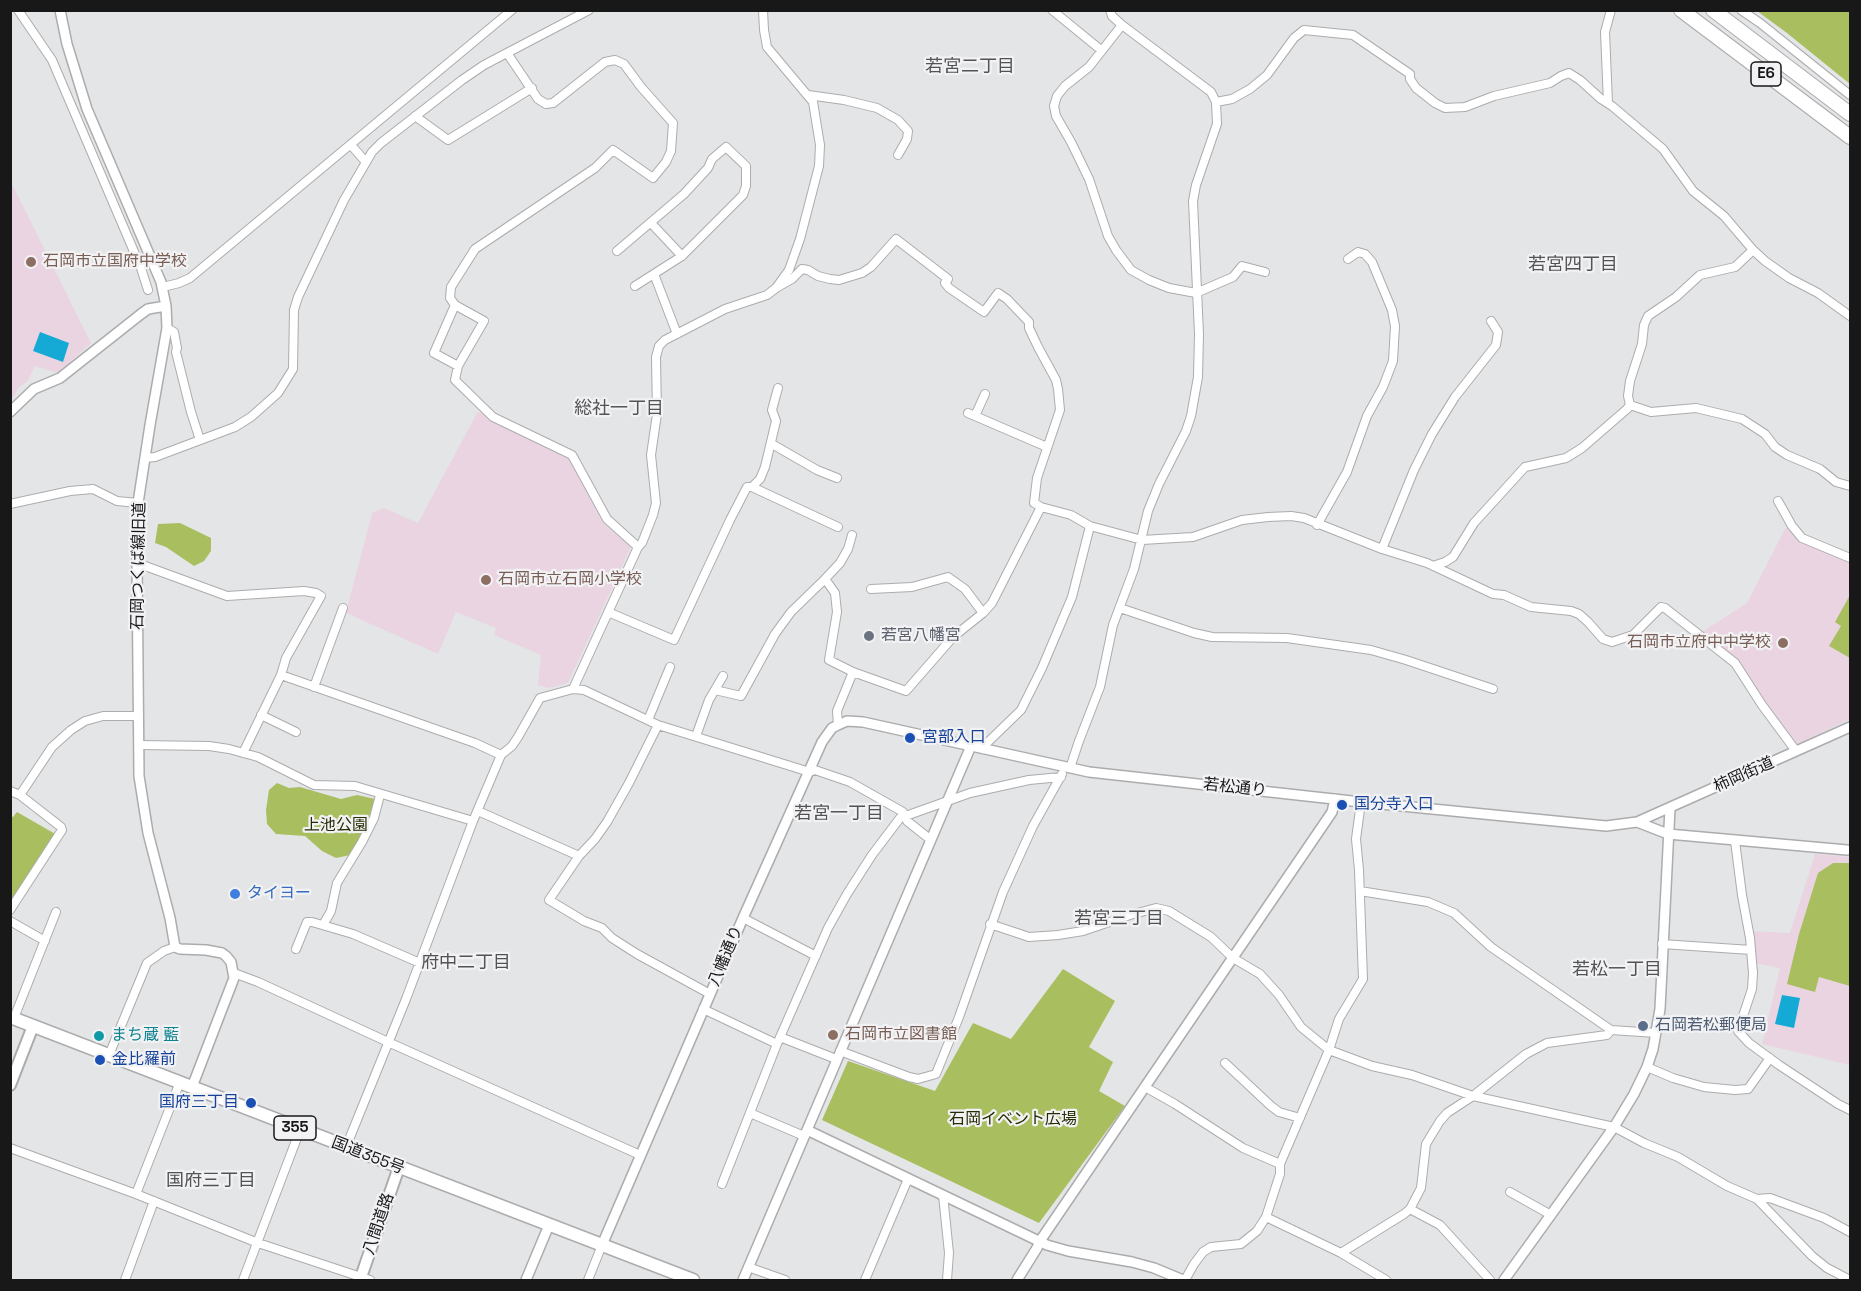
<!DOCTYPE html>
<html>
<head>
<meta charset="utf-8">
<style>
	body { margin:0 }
	#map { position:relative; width:1861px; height:1291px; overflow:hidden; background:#e4e5e7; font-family:"Space Grotesk",sans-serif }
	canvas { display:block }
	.frame { position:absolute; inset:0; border:12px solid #181819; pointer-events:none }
</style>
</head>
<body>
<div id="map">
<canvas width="1861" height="1291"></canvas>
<div class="frame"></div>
</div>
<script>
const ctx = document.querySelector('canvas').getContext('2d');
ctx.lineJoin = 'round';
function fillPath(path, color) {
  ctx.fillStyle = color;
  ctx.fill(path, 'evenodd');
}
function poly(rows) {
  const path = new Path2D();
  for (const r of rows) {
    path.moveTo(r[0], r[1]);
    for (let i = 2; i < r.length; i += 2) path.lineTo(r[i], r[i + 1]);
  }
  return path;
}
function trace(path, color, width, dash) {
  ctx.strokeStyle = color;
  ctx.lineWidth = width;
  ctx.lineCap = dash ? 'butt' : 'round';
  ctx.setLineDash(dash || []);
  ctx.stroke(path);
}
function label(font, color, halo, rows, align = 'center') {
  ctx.font = font + ' "Space Grotesk","Noto Sans JP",sans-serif';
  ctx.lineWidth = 4.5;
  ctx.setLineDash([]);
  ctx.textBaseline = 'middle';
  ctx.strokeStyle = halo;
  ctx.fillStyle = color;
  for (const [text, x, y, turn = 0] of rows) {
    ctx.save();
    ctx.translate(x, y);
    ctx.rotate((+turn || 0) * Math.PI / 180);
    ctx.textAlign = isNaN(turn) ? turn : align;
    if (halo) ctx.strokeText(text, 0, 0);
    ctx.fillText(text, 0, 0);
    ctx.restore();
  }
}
const education = poly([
	[10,180,91,343,58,373,35,366,27,382,19,387,11,401],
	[480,412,493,421,569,459,603,523,631,547,568,683,549,688,538,685,541,655,494,635,496,628,456,612,438,654,346,613,372,513,384,508,418,523,477,413],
	[1788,527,1800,542,1850,563,1850,719,1795,745,1772,714,1740,665,1730,654,1702,632,1747,603,1785,529],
	[1815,854,1850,857,1850,1065,1762,1044,1780,968,1754,963,1751,931,1790,933]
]);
const green = poly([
	[1757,11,1850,11,1850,84,1787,33],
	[180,523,211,538,211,551,204,561,194,566,166,547,155,543,158,524],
	[1850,595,1850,658,1829,646,1841,626,1835,622],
	[277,783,289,788,300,787,341,799,357,795,375,799,364,832,350,855,336,858,322,851,305,836,276,834,267,824,266,810,269,790],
	[17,812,57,835,11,907,11,816,13,817],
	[1833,863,1850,863,1850,986,1819,977,1815,992,1787,984,1799,934,1818,873],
	[1063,969,1115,1001,1089,1047,1113,1062,1099,1091,1125,1106,1039,1223,822,1120,848,1061,935,1091,973,1023,1011,1039]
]);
const water = poly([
	[40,332,69,343,63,362,33,351],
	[1782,995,1800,998,1794,1028,1775,1024]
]);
const minor = poly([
	[18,10,52,60,141,268,148,290],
	[1052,10,1101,50],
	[1741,10,1760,23,1850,95],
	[1122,25,1089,67,1065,86,1057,96,1054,106,1056,116,1071,142,1089,179,1108,236,1116,250,1131,270,1149,280,1169,288,1196,293,1233,277,1242,266,1265,272],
	[507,53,538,99,546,104,553,103,605,62,615,60,624,64,641,87,673,123,671,151,666,162,653,178,613,150,595,168,475,249,451,287,450,298,455,305,484,321,458,366,455,380,493,417,572,455,607,519,638,547],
	[808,95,844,100,877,108,898,120,908,131,907,139,898,155],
	[1216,102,1232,99,1250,89,1267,75,1294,38,1304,30,1353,35,1410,74,1410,79,1416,88,1435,103,1445,108,1465,107,1494,96,1550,83,1561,76,1569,73,1580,80,1601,99,1612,106,1663,149,1693,191,1724,216,1753,250,1765,261,1789,278,1818,293,1850,316],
	[1608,103,1605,32,1611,10],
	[415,116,448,140,532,88],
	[351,145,365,161],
	[651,223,682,256],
	[617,251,684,194,708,168,712,159,726,147,746,166,746,186,743,195,682,256,635,286],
	[654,274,677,334],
	[163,287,179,283,190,278,512,10],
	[776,288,792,279,802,269,808,270,818,276,830,279,839,280,862,273,871,267,896,239,948,279,945,283,949,288,984,312,998,293,1007,299,1029,322,1029,328,1038,347,1056,380,1058,389,1060,410,1037,478,1034,503,1041,507,1071,515,1090,526,1142,540,1193,537,1242,520,1268,517,1291,516,1304,518,1382,549,1427,563,1493,594,1504,595,1531,607,1571,611,1579,614,1588,622,1603,639,1612,642,1633,635,1661,607,1665,608,1735,663,1762,705,1796,751],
	[455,305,434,353,458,366],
	[167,328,174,332,177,348,176,352,191,412,200,440],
	[1630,405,1651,412,1696,408,1742,419,1765,434,1775,447,1787,455,1820,469,1836,482,1850,486],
	[968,413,1047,447],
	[975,416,985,394],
	[772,444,817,470,837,478],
	[145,458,155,457,235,427,251,417,278,393,293,369,294,310,298,297,344,200,372,152,381,143,462,80,484,65,589,10],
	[752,487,838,527],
	[1778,501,1792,526,1802,538,1850,558],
	[10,504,70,491,93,489,117,501,138,503],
	[1317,525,1347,472,1367,416,1383,387,1393,361,1395,326,1392,310,1372,262,1365,254,1358,252,1348,259],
	[852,535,848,549,840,563,825,579,835,593,837,612,829,660,853,672,906,691,953,637,983,613,992,603,1041,507],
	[1382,549,1414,470,1432,434,1455,397,1496,345,1498,332,1491,321],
	[137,563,227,596,304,591,316,593,321,596,286,658,281,675,243,753],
	[1433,566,1445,562,1453,557,1474,523,1525,467,1566,458,1582,448,1627,409,1630,405,1628,396,1630,381,1642,344,1644,325,1648,316,1676,297,1700,275,1735,267,1753,250],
	[871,589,912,587,948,577,965,589,983,613],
	[1120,608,1194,633,1212,637,1287,638,1371,650,1406,660,1493,689],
	[608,612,674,640,730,520,747,487,752,487,760,479,765,467,776,421,772,410,778,388],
	[281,675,475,743,501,755],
	[314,687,343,608],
	[573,689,638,547,642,543,653,515,656,503,651,455,657,414,656,357,659,346,665,340,725,309,767,295,776,288,789,270,800,239,819,166,820,145,813,102,767,47,764,30,763,10],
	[715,690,741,696,775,634,791,612,825,579],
	[261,715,296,732],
	[648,720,670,667],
	[658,725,629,783,607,822,595,839,579,856,549,900,584,921,602,928,612,938,637,954,710,994],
	[838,725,837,711,853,672],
	[696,736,709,700,723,676],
	[139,745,209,746,229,749,258,757,314,785,355,786,473,821],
	[983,749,987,743,1021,710,1042,668,1072,597,1090,526],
	[1070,768,1079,741,1100,687,1113,625,1134,569,1148,511,1159,484,1186,431,1191,416,1198,377,1199,334,1193,201,1196,185,1217,124,1216,102,1211,92,1122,25,1112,16,1110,10],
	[10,791,20,795,61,827,62,830,10,910],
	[20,795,52,747,71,730,85,721,103,716,139,716],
	[478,811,579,856],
	[1735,841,1742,895,1750,938,1753,973,1752,989,1738,1031,1749,1043,1779,1065,1838,1104,1850,1110],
	[1360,891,1428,902,1454,913,1491,947,1611,1030],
	[743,918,816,956],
	[10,921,45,941],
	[990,924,1029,937,1058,935,1083,931,1130,915,1156,908,1169,911,1211,937,1233,958,1260,974,1279,995,1301,1027,1329,1050,1372,1066,1412,1075,1473,1096,1614,1127,1644,1143,1678,1157,1727,1186,1757,1199,1812,1256,1827,1268,1850,1280],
	[323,925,331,911,337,883,362,842,374,818,380,795],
	[1662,944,1751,950],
	[296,949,307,922,312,922,353,934,420,963],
	[234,973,258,982,388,1042,640,1155],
	[703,1009,777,1044],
	[14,1018,56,912],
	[780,1037,836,1059],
	[840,1051,909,1077,918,1079,936,1074,959,1017,1003,892,1033,826,1062,774],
	[109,1055,147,963,164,951,175,947],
	[1225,1063,1271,1106,1279,1112,1300,1118],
	[1647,1067,1673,1078,1704,1087,1735,1090,1748,1089,1770,1058],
	[1145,1087,1175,1104,1243,1148,1280,1164],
	[750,1113,804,1136],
	[346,1147,406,999,473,821,501,755,512,746,518,737,540,698,573,689,584,690,658,725,800,769,809,772,815,770,850,782,903,812,907,821,931,840],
	[10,1148,136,1194,258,1243,370,1280],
	[722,1184,777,1044,828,928,847,894,872,855,900,818,970,793,1029,780,1061,777],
	[1510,1192,1551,1215],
	[136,1194,180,1082],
	[943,1195,949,1253,947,1280],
	[1757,1199,1770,1198,1824,1218,1850,1232],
	[1410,1209,1440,1225,1490,1280],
	[1266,1217,1280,1174,1280,1164,1329,1050,1339,1019,1363,979,1359,870,1356,839,1361,802],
	[1341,1253,1386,1280],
	[748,1267,785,1280],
	[125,1280,154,1201],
	[243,1280,300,1130],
	[588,1280,602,1245],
	[865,1280,908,1179],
	[1185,1280,1194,1264,1203,1252,1211,1247,1241,1244,1257,1231,1266,1217,1341,1253,1404,1214,1410,1209,1421,1188,1426,1144,1440,1121,1447,1113,1473,1096,1526,1054,1547,1043,1607,1035,1611,1030,1656,1033]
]);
const tertiary = poly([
	[60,10,67,44,87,109,161,282,166,306,167,328,150,425,138,503,137,563,139,776,148,833,170,918,175,947,180,949,206,950,222,953,226,956,231,962,234,978,192,1087],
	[10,412,34,389,60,378,141,314,148,309,166,306],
	[1637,822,1668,834,1847,850],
	[807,1130,1047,1245,1068,1251,1132,1262,1154,1268,1183,1280],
	[602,1245,743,918,822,742,832,728,838,725,847,721,863,722,1089,772,1361,802,1606,826,1637,822,1850,727],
	[526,1280,549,1225],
	[743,1280,971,746],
	[1017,1280,1037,1248,1040,1241,1332,812,1335,799],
	[1504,1280,1614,1127,1634,1094,1647,1067,1653,1049,1660,1009,1670,808]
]);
const secondary = poly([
	[10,1085,33,1026],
	[360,1280,399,1167]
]);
const trunk = poly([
	[10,1017,693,1280]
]);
const motorway = poly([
	[1681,10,1850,137],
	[1713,10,1850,114]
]);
const markers = [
	[31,262,6,"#8d6e63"],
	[486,580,6,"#8d6e63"],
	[869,636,6,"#6b7280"],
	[1783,643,6,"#8d6e63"],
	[910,738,6,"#1a4fb4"],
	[1342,805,6,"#1a4fb4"],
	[235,894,6,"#3f7fe0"],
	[1643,1026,6,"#5c6f8a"],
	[833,1035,6,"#8d6e63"],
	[99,1036,6,"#0f9aa8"],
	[100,1060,6,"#1a4fb4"],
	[251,1103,6,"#1a4fb4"]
];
const shields = [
	[1766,74,30],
	[295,1128,42]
];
const shieldNames = [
	["E6",1766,74],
	["355",295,1128]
];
const educationNames = [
	["石岡市立国府中学校",43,262],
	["石岡市立石岡小学校",498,580],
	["石岡市立府中中学校",1771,643,"right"],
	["石岡市立図書館",845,1035]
];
const streetNames = [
	["石岡つくば線旧道",139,566,-89],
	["柿岡街道",1744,775,-24],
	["若松通り",1235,788,6],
	["八幡通り",726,956,-67],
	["国道355号",368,1156,21],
	["八間道路",379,1224,-71]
];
const worshipNames = [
	["若宮八幡宮",881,636]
];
const transitNames = [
	["宮部入口",922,738],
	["国分寺入口",1354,805],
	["金比羅前",112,1060],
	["国府三丁目",239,1103,"right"]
];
const parkNames = [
	["上池公園",336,826],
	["石岡イベント広場",1013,1120]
];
const shopNames = [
	["タイヨー",247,894]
];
const serviceNames = [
	["石岡若松郵便局",1655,1026]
];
const cultureNames = [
	["まち蔵 藍",111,1036]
];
const neighbourhoodNames = [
	["若宮二丁目",970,67],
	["若宮四丁目",1573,265],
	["総社一丁目",619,409],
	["若宮一丁目",839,814],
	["若宮三丁目",1119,919],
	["府中二丁目",466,963],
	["若松一丁目",1617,970],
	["国府三丁目",211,1181]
];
fillPath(education, '#ead4e1');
fillPath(green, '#a9be5e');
fillPath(water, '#15aad5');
trace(minor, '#acacae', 10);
trace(tertiary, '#acacae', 12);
trace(secondary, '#acacae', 14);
trace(trunk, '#acacae', 15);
trace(motorway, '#acacae', 16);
trace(minor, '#fff', 8);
trace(tertiary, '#fff', 9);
trace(secondary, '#fff', 10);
trace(trunk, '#fff', 12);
trace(motorway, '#fff', 14);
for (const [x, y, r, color] of markers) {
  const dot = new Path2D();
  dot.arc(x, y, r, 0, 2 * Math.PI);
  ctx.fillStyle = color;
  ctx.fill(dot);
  trace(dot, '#f2f2f4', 2);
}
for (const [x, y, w] of shields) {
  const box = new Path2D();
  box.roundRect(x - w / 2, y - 12, w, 24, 4.5);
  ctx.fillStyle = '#f2f2f4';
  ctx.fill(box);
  trace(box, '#181819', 1.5);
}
label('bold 15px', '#181819', null, shieldNames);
label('16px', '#785e54', '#f2f2f4', educationNames, 'left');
label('16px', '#181819', '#f2f2f4', streetNames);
label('16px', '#5b616d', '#f2f2f4', worshipNames, 'left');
label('16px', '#164399', '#f2f2f4', transitNames, 'left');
label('16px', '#262d03', '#f2f2f4', parkNames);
label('16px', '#366cbe', '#f2f2f4', shopNames, 'left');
label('16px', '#4e5e75', '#f2f2f4', serviceNames, 'left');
label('16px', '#0d838f', '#f2f2f4', cultureNames, 'left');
label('18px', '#525354', '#f2f2f4', neighbourhoodNames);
</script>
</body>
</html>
